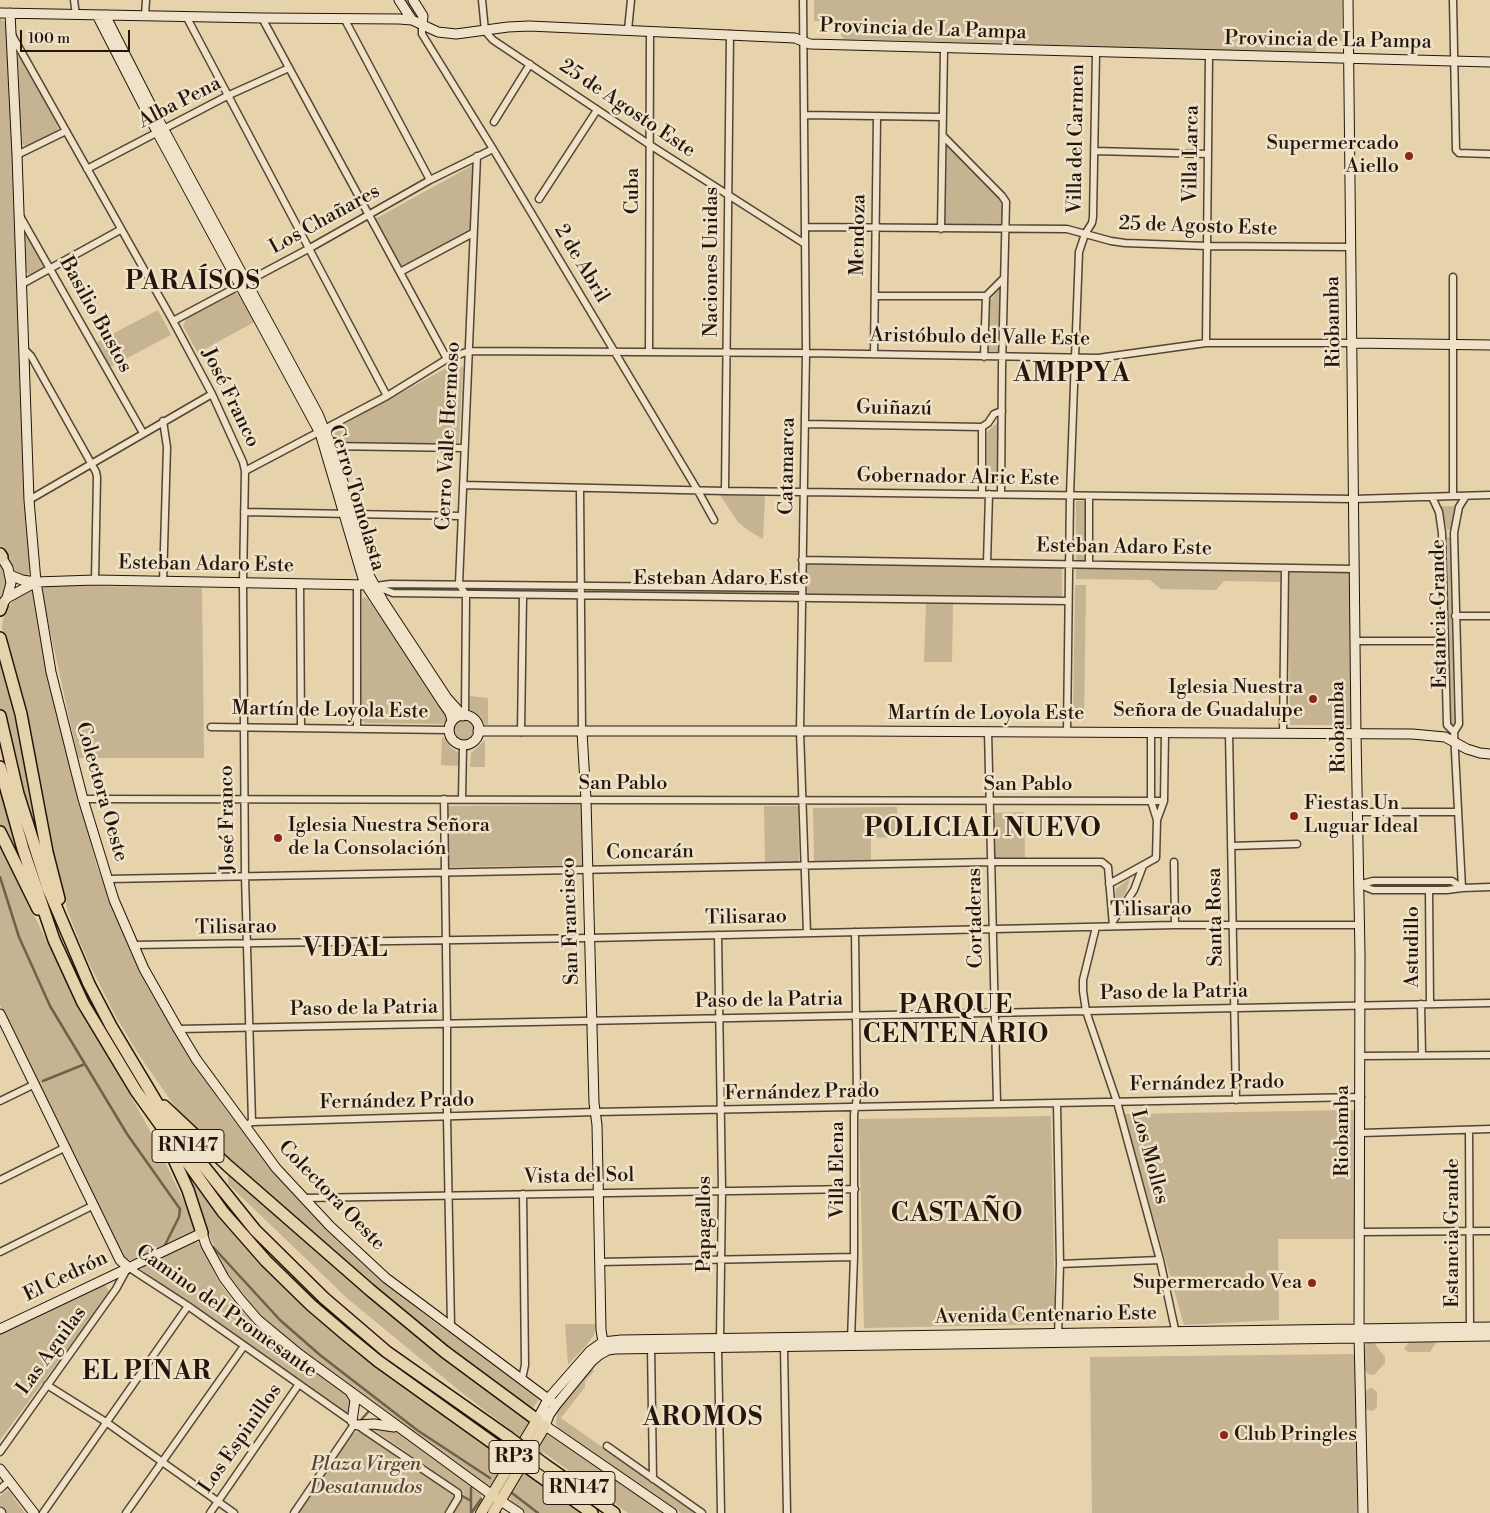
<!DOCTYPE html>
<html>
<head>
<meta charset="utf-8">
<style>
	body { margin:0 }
	#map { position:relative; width:1490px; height:1513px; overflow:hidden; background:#e6d3ac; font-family:"Libre Bodoni",serif }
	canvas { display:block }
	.scale { position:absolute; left:20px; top:30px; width:110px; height:22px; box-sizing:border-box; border:2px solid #24160b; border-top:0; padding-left:6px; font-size:15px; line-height:18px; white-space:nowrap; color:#24160b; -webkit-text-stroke:4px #efe2c9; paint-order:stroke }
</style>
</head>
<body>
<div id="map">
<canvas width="1490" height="1513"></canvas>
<div class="scale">100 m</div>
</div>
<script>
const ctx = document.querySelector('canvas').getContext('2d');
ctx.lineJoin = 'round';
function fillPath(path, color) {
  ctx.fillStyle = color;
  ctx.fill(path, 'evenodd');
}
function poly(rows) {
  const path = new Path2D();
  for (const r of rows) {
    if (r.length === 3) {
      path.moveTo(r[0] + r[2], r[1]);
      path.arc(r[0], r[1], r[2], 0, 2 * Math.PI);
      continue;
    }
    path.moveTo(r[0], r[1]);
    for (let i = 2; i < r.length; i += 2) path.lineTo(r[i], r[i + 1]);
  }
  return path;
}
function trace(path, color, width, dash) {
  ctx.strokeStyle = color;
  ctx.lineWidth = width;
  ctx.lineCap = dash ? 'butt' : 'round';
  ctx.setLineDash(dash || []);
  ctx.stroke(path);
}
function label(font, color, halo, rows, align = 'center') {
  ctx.font = font + ' "Libre Bodoni",serif';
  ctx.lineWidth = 5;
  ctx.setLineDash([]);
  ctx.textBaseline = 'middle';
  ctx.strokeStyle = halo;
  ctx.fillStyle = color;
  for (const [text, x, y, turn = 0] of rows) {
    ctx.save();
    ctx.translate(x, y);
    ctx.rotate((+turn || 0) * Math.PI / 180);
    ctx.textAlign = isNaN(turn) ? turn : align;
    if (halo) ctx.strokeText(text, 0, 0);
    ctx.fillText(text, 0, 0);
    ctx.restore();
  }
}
const green = poly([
	[814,0,1342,0,1342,41,1336,41,1331,33,1315,35,1316,53,844,39,832,22,814,21],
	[0,18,7,24,9,35,30,571,27,576,15,575,9,559,0,545],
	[19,55,22,56,57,123,58,129,55,133,26,146,23,145,21,142,18,58],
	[947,146,1004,203,1003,226,945,224],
	[473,165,471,230,402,267,375,219],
	[28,235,43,262,44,266,42,270,31,276,25,271,24,236],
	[1002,285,999,351,987,351,989,302],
	[235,293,240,294,256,321,198,353,183,326,186,319],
	[158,310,171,335,110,367,97,342],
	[454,364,463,368,459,443,340,443,336,440,334,430,337,428],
	[998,422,998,485,987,484,987,432],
	[720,495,765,496,763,539,749,531,738,522],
	[1076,501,1086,501,1086,563,1076,563],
	[1441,506,1455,506,1451,530,1447,530],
	[1447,537,1451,537,1454,723,1451,725],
	[0,562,6,574,6,586,0,599],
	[807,563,1062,568,1062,598,807,594],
	[1076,568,1281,571,1281,582,1224,581,1216,590,1161,589,1150,580,1076,579],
	[1353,571,1354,701,1351,725,1290,725,1288,572],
	[40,585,202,588,204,758,78,758],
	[1075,585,1086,585,1084,721,1073,721],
	[390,586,449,588,449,591,393,589],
	[474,587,574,589,574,592,474,591],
	[587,589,797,590,797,594,588,593],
	[32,590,50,684,97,867,145,982,185,1050,225,1109,269,1166,315,1217,364,1265,434,1322,498,1366,540,1398,532,1409,525,1408,488,1377,436,1338,219,1152,178,1111,139,1055,115,1015,86,957,68,912,53,851,45,803,32,745,4,642,2,626,5,611,16,598],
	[364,597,367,598,448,713,449,718,446,724,365,723,361,720,362,599],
	[926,603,953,603,952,662,924,662],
	[0,655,12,689,47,866,18,779,11,736,0,738],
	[470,696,488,698,488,725,484,724,481,717,469,709],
	[464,731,11],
	[442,737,448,741,451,748,459,753,459,766,441,765],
	[485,740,485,767,470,767,471,753],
	[0,790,7,816,28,876,0,828],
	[583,805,583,865,447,867,447,806],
	[764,806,798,806,799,863,765,864],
	[897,807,897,837,871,838,871,861,814,861,813,808],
	[1024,812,1025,859,994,859,993,813],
	[0,845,70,989,148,1127,195,1224,195,1230,192,1233,132,1260,125,1259,123,1256,0,1005],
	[1130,878,1126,892,1114,909,1116,889],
	[1377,883,1446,883,1451,885,1446,887,1376,887,1370,885],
	[1356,1110,1355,1239,1278,1239,1279,1320,1184,1325,1124,1114],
	[1051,1116,1055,1324,864,1328,859,1119],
	[173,1146,218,1213,352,1346,396,1382,467,1432,501,1454,514,1433,461,1392,348,1299,228,1184,228,1176,233,1175,452,1366,528,1420,529,1426,492,1485,486,1486,300,1350,262,1319,225,1270,205,1226],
	[192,1242,198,1242,202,1246,217,1279,235,1304,258,1328,351,1397,350,1412,344,1412,142,1270,141,1265],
	[104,1284,110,1292,0,1440,0,1334],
	[565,1324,596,1324,594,1335,589,1342,568,1365],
	[1410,1341,1434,1341,1436,1343,1430,1352,1409,1352,1404,1349],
	[1370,1342,1374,1343,1385,1357,1385,1363,1375,1374,1372,1375,1368,1374,1365,1370,1365,1348,1366,1344],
	[1356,1354,1357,1513,1092,1513,1090,1357],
	[592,1368,594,1371,585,1381,585,1387,561,1418,695,1513,681,1513,559,1429,556,1424,557,1414,564,1397],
	[1370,1388,1372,1388,1377,1392,1377,1407,1373,1411,1367,1410,1366,1408,1366,1391],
	[373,1426,392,1428,480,1492,482,1496,482,1501,474,1513,453,1513,464,1495,463,1491,373,1429],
	[358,1432,365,1433,452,1494,454,1499,445,1513,297,1513,353,1433],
	[547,1434,552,1434,664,1513,628,1513,543,1452,529,1474,585,1513,526,1513,511,1502,509,1495,544,1435],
	[8,1490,25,1513,6,1513,0,1505,0,1496]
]);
const stream = poly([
	[0,877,19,937,50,1006,127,1134,180,1209,179,1217,164,1247],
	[43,1081,85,1064],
	[213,1247,280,1320,320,1355,417,1430,490,1478],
	[360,1421,369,1411],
	[471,1488,471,1513],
	[512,1493,538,1513],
	[459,1494,471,1501],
	[472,1512,481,1499],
	[499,1513,500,1512]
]);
const canal = poly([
	[406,0,417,19]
]);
const street = poly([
	[74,0,76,15],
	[482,0,485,31,493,40,650,145,805,244],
	[803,0,806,353,800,731,807,933],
	[1453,0,1456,150,1459,153,1490,154],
	[145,16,146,0],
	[186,16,387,396],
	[262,18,447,359],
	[344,18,430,180],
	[422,25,422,34,493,149,698,491,714,520],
	[628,30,631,0],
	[12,35,173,321,212,394,243,462,245,471,243,583,245,876,252,1122],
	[804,115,942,117],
	[494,122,530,64],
	[943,136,1002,196,1006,202,1002,367,1001,494],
	[1095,151,1208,154],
	[17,155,66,131],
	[87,169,227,96,289,68],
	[539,199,597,110],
	[20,216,143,433],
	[805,227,1067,229,1111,241,1125,243,1207,246,1351,247],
	[941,229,944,49],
	[400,272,473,233],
	[22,284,120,230],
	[875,296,986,296],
	[173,321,310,248,430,180,493,149],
	[1206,343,1209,56],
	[23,348,31,356,96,472,97,477,95,580],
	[649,352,650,31],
	[874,354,877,117],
	[984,357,986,296,1004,278],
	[163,421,167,447,163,582],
	[805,424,982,427],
	[328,446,464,448],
	[245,471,387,396,447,359,469,351,806,353,1098,358,1206,343,1352,343],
	[463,485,725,491,1353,499,1490,495],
	[580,489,582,732],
	[725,491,730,34],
	[982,494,982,427,988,423,994,414,1002,411],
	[1453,496,1453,277],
	[1432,497,1439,512,1442,533,1447,725,1454,732,1462,888],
	[29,500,212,394],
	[244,512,461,516],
	[802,560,1354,569],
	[987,563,989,494],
	[1089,564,1089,496],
	[300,584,301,727],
	[375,586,393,593,1068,601],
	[376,586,390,584,802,588],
	[1455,616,1490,616],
	[1356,641,1445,641],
	[465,715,466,595,459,584,477,156],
	[211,727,449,730],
	[357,728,357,585],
	[988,731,997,1104],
	[521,732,523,596],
	[1067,732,1070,495,1075,358,1079,252,1085,234,1092,223,1093,217,1096,53],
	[1454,732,1459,724,1454,533,1459,507,1466,496],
	[1229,733,1236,1100],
	[1283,733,1285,568],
	[83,799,1164,801],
	[444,799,447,1023,447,1117,451,1326],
	[462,799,463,745],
	[1358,812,1458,812],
	[1157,820,1164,801,1165,732],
	[1231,846,1297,844],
	[1174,862,1175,925],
	[108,879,991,862,1102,862,1108,867,1113,926],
	[1109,884,1156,858,1157,820,1151,801,1151,732],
	[1361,884,1373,881,1452,881,1462,888],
	[1360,885,1373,890,1447,890,1462,888,1490,887],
	[1429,890,1430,1004],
	[1113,921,1134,890,1143,866],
	[1096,927,1083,980,1083,991,1086,1011,1117,1102,1160,1260,1176,1334],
	[718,935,722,1191,720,1339,718,1348,721,1513],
	[133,945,589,938,1175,925,1360,925],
	[1421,1004,1422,1055],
	[178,1029,1490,1003],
	[1361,1056,1490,1055],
	[0,1101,35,1084],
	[1057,1103,1060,1264,1058,1337],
	[248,1124,252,1122,595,1112,1361,1097],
	[1469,1130,1470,1331],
	[1361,1133,1490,1129],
	[0,1180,66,1147],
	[304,1198,855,1189],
	[1360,1232,1490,1231],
	[0,1252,94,1205],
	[599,1262,854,1257],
	[1060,1264,1160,1260],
	[851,1340,854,1257,854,1114,857,1098,855,932],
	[651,1346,653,1479],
	[784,1347,787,1513],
	[522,1379,525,1365,523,1194],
	[47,1385,106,1422,234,1513],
	[607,1446,702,1513],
	[0,1452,116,1289,128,1267,188,1306,357,1425,458,1493,458,1498,449,1513],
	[0,1489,9,1481],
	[43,1513,188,1306],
	[126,1513,244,1346],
	[210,1513,299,1384],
	[294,1513,355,1423]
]);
const secondary = poly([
	[399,0,412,20],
	[413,0,423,16,422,25],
	[1348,0,1356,733,1360,955,1359,1334,1363,1513],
	[0,13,262,18,399,19,412,20,438,32,456,34,508,27,529,26,795,38,810,44,1490,62],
	[10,13,17,155,29,500,36,582,51,672,75,768,83,799,114,900,144,969,178,1029,196,1059,276,1168,330,1226,386,1278,556,1405],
	[97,15,157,132,320,433,364,582,443,703,450,713,452,721],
	[105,15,156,115,318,414,338,464,370,577,383,601,447,698,463,716],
	[1352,343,1490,345],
	[0,555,8,568,11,583,7,598,0,607],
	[10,575,22,580,36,582,95,580,369,585],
	[7,598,36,582],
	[464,730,15],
	[478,731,856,731,1412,734,1445,737,1467,749,1480,753,1490,754],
	[582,732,586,800,594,1103,597,1125,601,1330,603,1342,606,1347],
	[0,1014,120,1260,128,1267],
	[0,1329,202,1233,206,1245,224,1278,239,1298,258,1320,299,1354,492,1495,519,1513],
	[351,1393,355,1400,352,1421],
	[357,1425,374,1424,394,1427],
	[545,1426,549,1415,556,1405,592,1361,599,1355,608,1350,615,1349,1490,1336],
	[0,1469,34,1513],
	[0,1512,1,1513],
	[672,1513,537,1420,548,1399,590,1351,603,1342,621,1340,1490,1327]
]);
const primary = poly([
	[481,1513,537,1420],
	[493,1513,545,1426]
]);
const highway = poly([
	[0,554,2,557],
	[0,610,2,605],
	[0,638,21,714,47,852,59,899],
	[0,716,18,794,48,888,89,984,111,1026,169,1123,255,1230,324,1298,387,1352,508,1437],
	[0,767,23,849,54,940,83,1003,136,1091,223,1212,266,1261,311,1305,345,1334,378,1361,501,1449],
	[0,832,38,909],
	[164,1106,228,1166,370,1290,445,1352,537,1420],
	[167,1144,188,1190,202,1233],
	[544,1464,614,1513],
	[537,1474,592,1513]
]);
const highwayBridge = poly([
	[508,1437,544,1464],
	[501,1449,537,1474]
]);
const markers = [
	[1409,156,5,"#8f2418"],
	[1313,699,5,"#8f2418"],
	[1294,816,5,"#8f2418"],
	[278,838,5,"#8f2418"],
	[1312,1283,5,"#8f2418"],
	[1224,1435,5,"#8f2418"]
];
const shields = [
	[188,1146,72],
	[514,1457,50],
	[579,1488,72]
];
const shieldNames = [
	["RN147",188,1146],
	["RP3",514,1457],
	["RN147",579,1488]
];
const streetNames = [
	["Provincia de La Pampa",923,30,2],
	["Provincia de La Pampa",1328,41,1],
	["Alba Pena",180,103,-27],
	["25 de Agosto Este",627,109,34],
	["Villa del Carmen",1077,139,-89],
	["Villa Larca",1192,154,-89],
	["Cuba",633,191,-90],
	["Los Chañares",325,220,-29],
	["25 de Agosto Este",1198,227,2],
	["Mendoza",859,235,-89],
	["Naciones Unidas",712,262,-90],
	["2 de Abril",581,264,59],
	["Basilio Bustos",95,315,61],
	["Riobamba",1334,322,-91],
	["Aristóbulo del Valle Este",980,338,1],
	["José Franco",230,398,64],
	["Guiñazú",894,409,1],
	["Cerro Valle Hermoso",449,436,-87],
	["Catamarca",788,466,-89],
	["Gobernador Alric Este",958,478,1],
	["Cerro Tomolasta",356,498,73],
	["Esteban Adaro Este",1124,548,1],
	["Esteban Adaro Este",206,565,1],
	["Esteban Adaro Este",721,579],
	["Estancia Grande",1440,614,-91],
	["Martín de Loyola Este",330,711,1],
	["Martín de Loyola Este",986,714],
	["Riobamba",1339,727,-91],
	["San Pablo",623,784],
	["San Pablo",1028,785],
	["Colectora Oeste",101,792,74],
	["José Franco",228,819,-91],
	["Concarán",650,853,-1],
	["Tilisarao",1151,910,-1],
	["Santa Rosa",1216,917,-91],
	["Tilisarao",746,918,-1],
	["Cortaderas",976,918,-91],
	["San Francisco",571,921,-92],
	["Tilisarao",236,928,-1],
	["Astudillo",1413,947,-90],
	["Paso de la Patria",1174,993,-1],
	["Paso de la Patria",769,1001,-1],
	["Paso de la Patria",364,1009,-1],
	["Fernández Prado",1207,1084,-1],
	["Fernández Prado",802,1093,-1],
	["Fernández Prado",397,1102,-1],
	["Riobamba",1343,1131,-90],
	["Los Molles",1149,1157,75],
	["Villa Elena",838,1170,-90],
	["Vista del Sol",579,1177,-1],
	["Colectora Oeste",331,1196,46],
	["Papagallos",705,1224,-90],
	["Estancia Grande",1453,1233,-90],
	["El Cedrón",66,1277,-26],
	["Camino del Promesante",226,1312,35],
	["Avenida Centenario Este",1046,1316,-1],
	["Las Aguilas",52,1351,-54],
	["Los Espinillos",241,1439,-55]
];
const poiNames = [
	["Supermercado",1399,144],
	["Aiello",1399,167],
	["Iglesia Nuestra",1303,688],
	["Señora de Guadalupe",1303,711],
	["Fiestas Un",1304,804,"left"],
	["Luguar Ideal",1304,827,"left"],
	["Iglesia Nuestra Señora",288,826,"left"],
	["de la Consolación",288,849,"left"],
	["Supermercado Vea",1302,1283],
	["Club Pringles",1234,1435,"left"]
];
const parkNames = [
	["Plaza Virgen",366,1465],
	["Desatanudos",366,1488]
];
const districtNames = [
	["PARAÍSOS",193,283],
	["AMPPYA",1072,375],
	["POLICIAL NUEVO",983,830],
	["VIDAL",346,950],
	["PARQUE",956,1007],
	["CENTENARIO",956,1036],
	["CASTAÑO",957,1215],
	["EL PINAR",147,1373],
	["AROMOS",703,1419]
];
fillPath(green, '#c5b391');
trace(stream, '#71614b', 2.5);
trace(canal, '#a49375', 8);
trace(street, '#544533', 9);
trace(secondary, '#24160b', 11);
trace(primary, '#24160b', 12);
trace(highway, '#24160b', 14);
trace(street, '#efe2c9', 6);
trace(secondary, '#efe2c9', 9);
trace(primary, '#e6d3ac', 10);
trace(highway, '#e6d3ac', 11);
trace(highwayBridge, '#24160b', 14, []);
trace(highwayBridge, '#e6d3ac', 11);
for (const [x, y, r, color] of markers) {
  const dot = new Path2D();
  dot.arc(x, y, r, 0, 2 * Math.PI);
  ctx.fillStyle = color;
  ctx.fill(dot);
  trace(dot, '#efe2c9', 2);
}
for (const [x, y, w] of shields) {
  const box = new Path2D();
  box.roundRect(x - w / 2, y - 16.5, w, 33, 4);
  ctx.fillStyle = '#efe2c9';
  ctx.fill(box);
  trace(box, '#24160b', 1);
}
label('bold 19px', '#24160b', null, shieldNames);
label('20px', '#24160b', '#efe2c9', streetNames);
label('20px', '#24160b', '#efe2c9', poiNames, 'right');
label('italic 20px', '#544533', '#efe2c9', parkNames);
ctx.letterSpacing = '1px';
label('bold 25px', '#24160b', '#efe2c9', districtNames);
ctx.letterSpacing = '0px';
</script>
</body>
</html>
